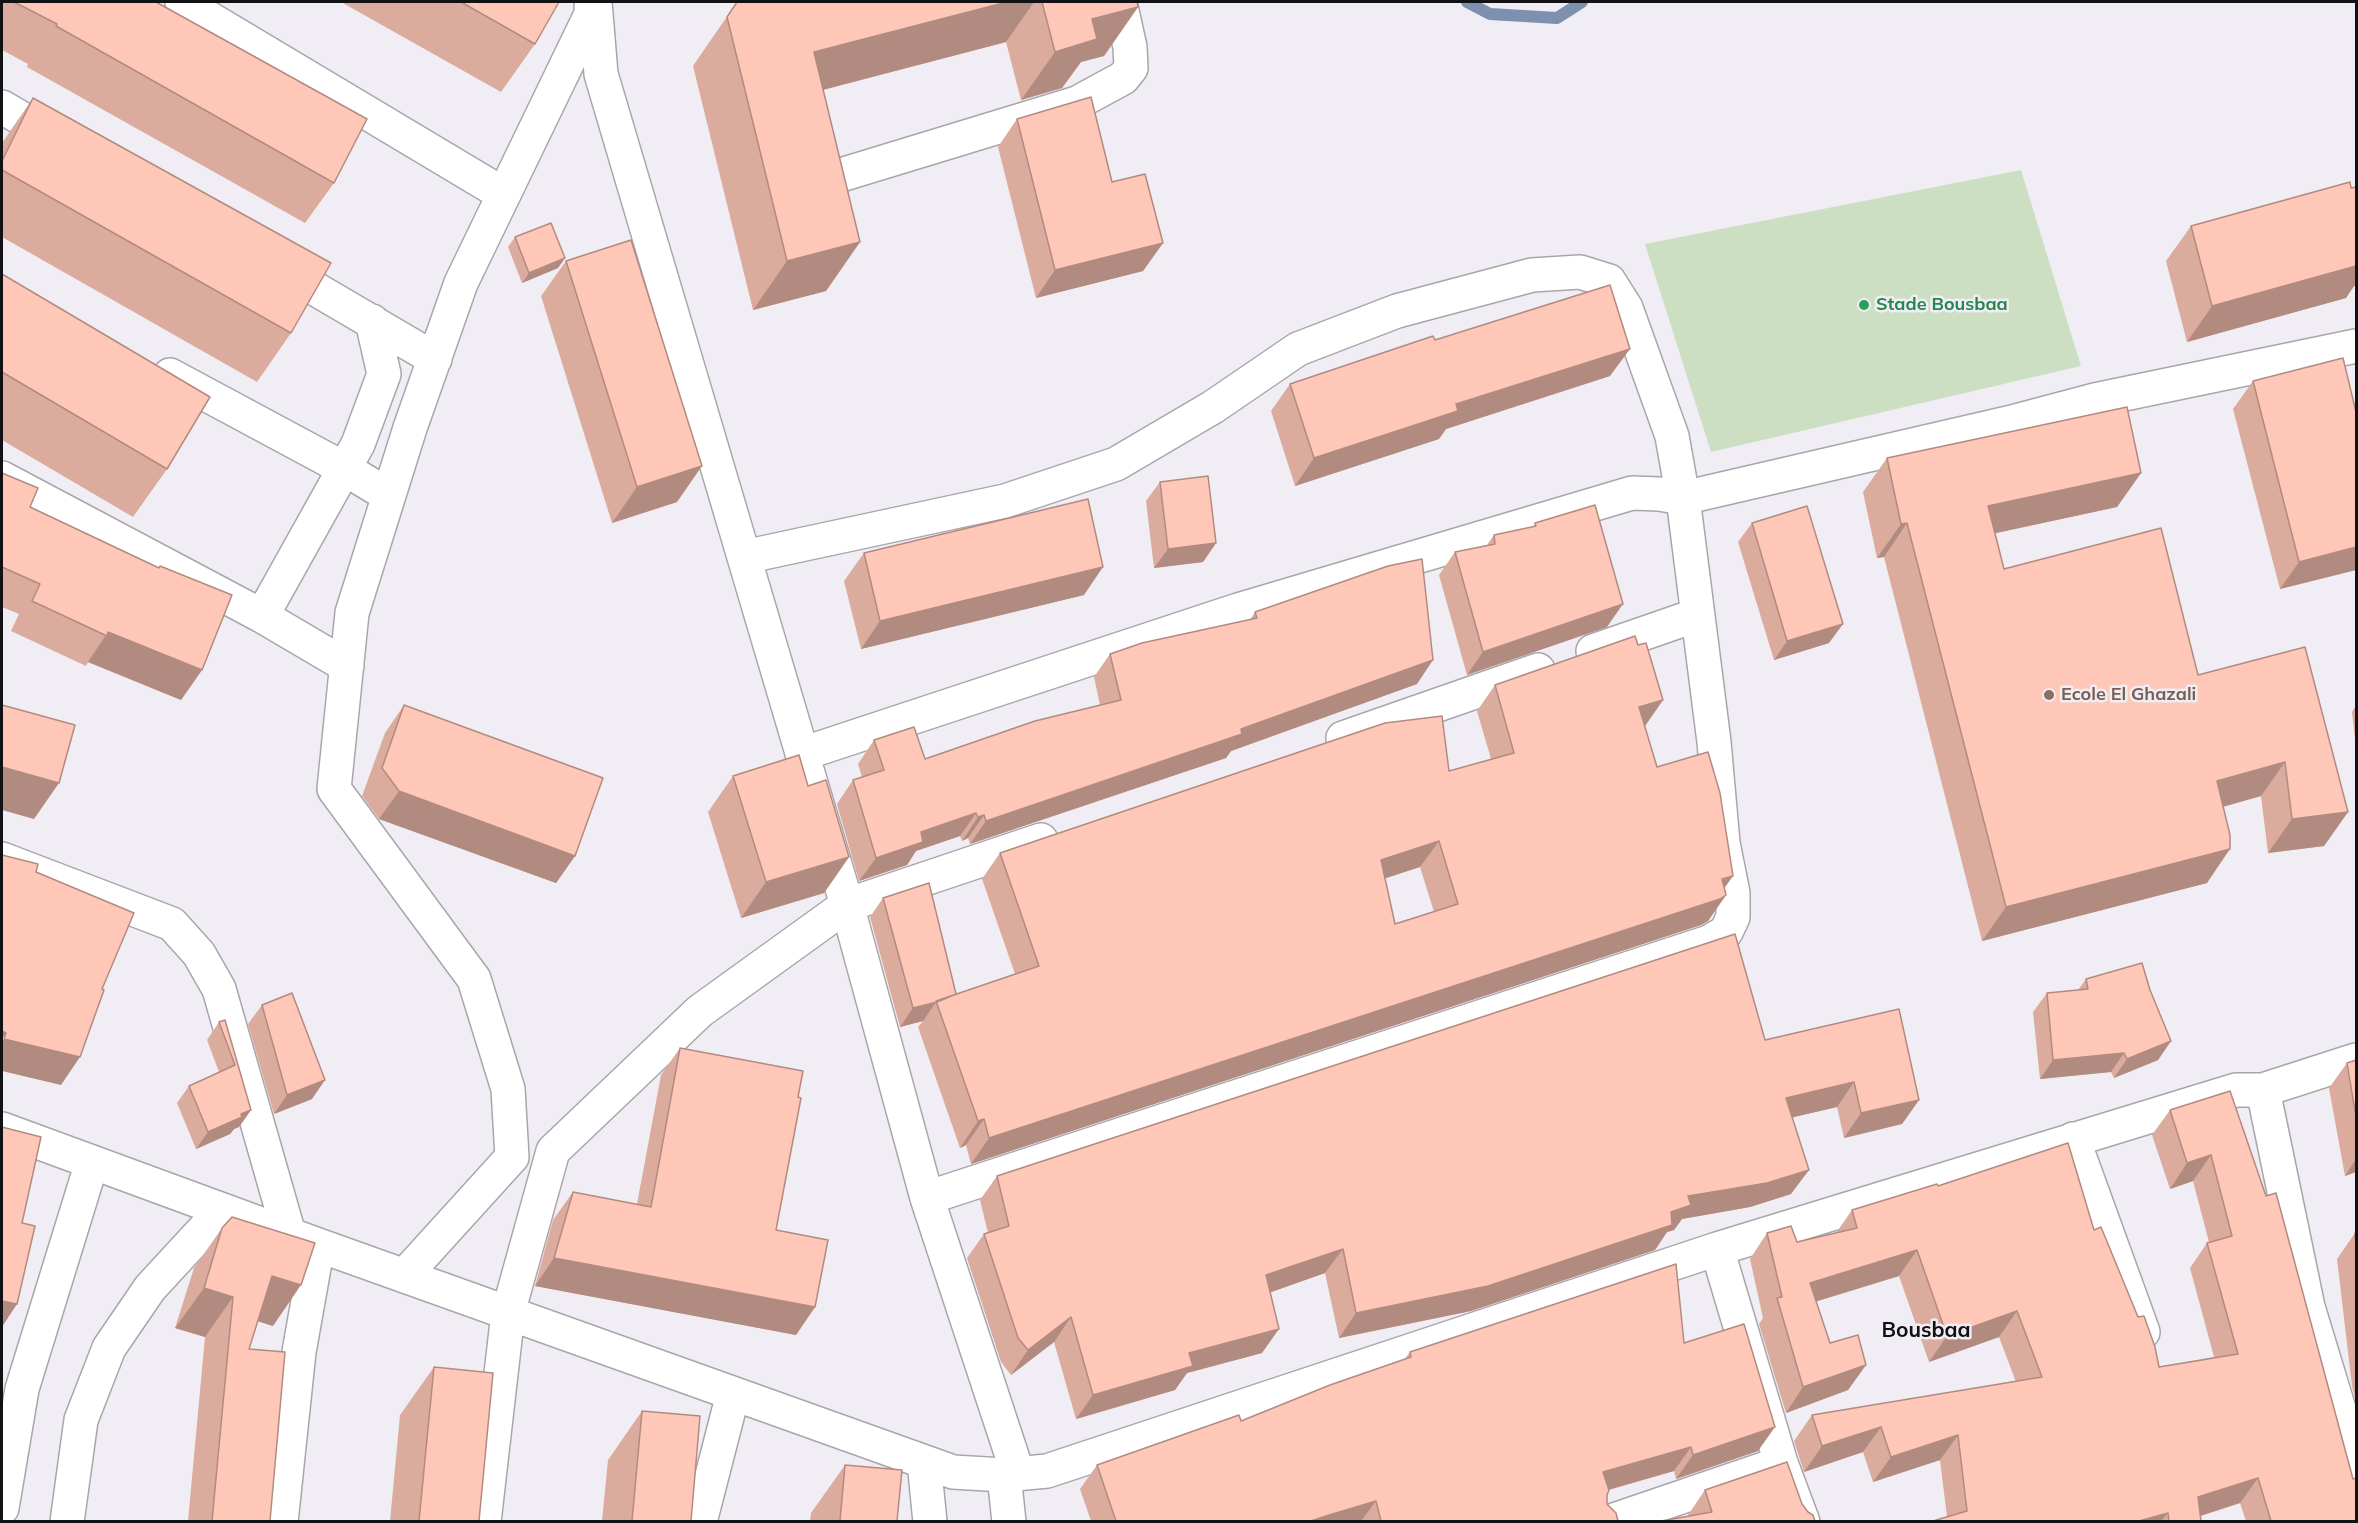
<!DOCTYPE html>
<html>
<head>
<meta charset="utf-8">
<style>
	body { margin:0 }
	#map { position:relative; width:2358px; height:1523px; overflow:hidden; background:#f0eef4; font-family:Mulish,sans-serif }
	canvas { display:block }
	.frame { position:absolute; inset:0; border:3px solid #121113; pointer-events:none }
</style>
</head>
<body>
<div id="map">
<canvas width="2358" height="1523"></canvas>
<div class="frame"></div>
</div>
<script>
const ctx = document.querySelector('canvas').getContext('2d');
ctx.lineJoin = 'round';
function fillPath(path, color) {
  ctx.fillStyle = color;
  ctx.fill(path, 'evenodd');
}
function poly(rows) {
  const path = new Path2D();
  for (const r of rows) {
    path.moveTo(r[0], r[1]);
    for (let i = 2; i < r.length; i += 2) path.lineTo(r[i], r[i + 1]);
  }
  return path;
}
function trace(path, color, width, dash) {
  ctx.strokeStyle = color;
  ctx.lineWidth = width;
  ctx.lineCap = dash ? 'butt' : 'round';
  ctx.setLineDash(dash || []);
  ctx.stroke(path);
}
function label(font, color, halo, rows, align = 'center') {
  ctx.font = font + ' Mulish,sans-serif';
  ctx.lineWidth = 5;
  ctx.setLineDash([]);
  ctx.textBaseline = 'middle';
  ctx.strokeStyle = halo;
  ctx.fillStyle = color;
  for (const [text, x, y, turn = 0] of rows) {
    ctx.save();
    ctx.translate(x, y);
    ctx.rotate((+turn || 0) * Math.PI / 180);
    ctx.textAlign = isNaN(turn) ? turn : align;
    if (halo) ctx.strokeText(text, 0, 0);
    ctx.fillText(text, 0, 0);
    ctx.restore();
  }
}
const green = poly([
	[2021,170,2081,366,1711,452,1645,244]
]);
const stream = poly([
	[1467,2,1490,14,1557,18,1582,2]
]);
const minor = poly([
	[182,2,503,194],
	[595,2,601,74,847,905,927,1198,1018,1474],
	[2,107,57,139],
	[831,178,1077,103,1123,78,1131,68,1130,47,1120,2],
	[278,267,435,359],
	[170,375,345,469,388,495],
	[2,478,262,616,347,666],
	[744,557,1005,501,1116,464,1213,407,1298,349,1397,311,1532,275,1580,272,1609,281,1626,308,1672,436,1683,498,1714,742,1723,843,1733,893,1733,917,1726,932,1709,942,927,1198],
	[262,616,358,444,384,374,372,321],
	[1593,651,1697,615],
	[1343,738,1538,670],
	[802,754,1238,610,1632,493,1659,494,1683,498,2016,421,2095,400,2356,346],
	[2,859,172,924,199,954,219,989,289,1234],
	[2263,1090,2308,1307,2356,1465],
	[2,1129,318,1245,953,1472,1004,1475,1047,1471,1717,1249,2236,1090,2263,1090,2356,1060],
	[2073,1139,2143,1332],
	[1717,1249,1781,1463,1803,1522],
	[404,1276,512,1157,508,1089,474,979,334,789,352,613,410,428,461,283,594,8,591,7],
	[924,1462,930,1522],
	[1004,1475,1009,1522],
	[2,1508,22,1389,92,1162],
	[67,1522,81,1420,109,1348,150,1288,222,1210],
	[281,1522,299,1352,318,1245],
	[484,1522,508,1313,553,1151,700,1011,847,905,1041,840],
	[700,1522,733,1394],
	[1608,1522,1781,1463]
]);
const wall = poly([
	[2,2,156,2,334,183,305,223,27,67,28,64,2,50],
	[341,2,559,2,535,44,501,92],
	[737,2,1137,2,1138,7,1104,56,1081,62,1062,88,1021,100,1006,42,823,90,860,242,826,291,753,310,693,66],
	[33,98,291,333,257,382,2,237,2,143],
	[1017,119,1112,182,1163,243,1143,271,1036,298,998,147],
	[2356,187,2356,286,2354,286,2346,298,2187,342,2166,261,2191,226],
	[515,237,565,258,558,268,522,283,508,247],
	[566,261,677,502,612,523,541,296],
	[2,274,167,469,133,517,2,440],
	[1435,340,1610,376,1446,429,1439,439,1295,486,1271,411,1290,384],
	[2253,381,2356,412,2356,570,2280,589,2233,409],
	[1887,458,2141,473,2117,507,1995,533,2004,569,2198,675,2348,812,2324,846,2268,853,2261,796,2223,807,2207,883,1982,941,1884,557,1877,558,1863,492],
	[2,473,30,507,202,670,181,700,88,662,86,666,11,631,19,614,2,607],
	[1160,482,1216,543,1203,562,1154,568,1146,501],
	[1535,523,1607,627,1467,675,1439,575,1455,552,1487,545,1494,535,1533,527],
	[1752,523,1829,643,1774,660,1738,542],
	[864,553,1084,595,861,649,844,581],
	[1255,612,1417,684,1231,751,1226,758,970,844,968,838,962,841,960,836,916,851,907,865,859,881,837,804,853,780,862,777,858,764,874,740,925,759,1100,705,1094,677,1110,654,1250,620],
	[1638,645,1663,700,1645,726,1657,767,1724,888,1726,895,1708,921,1701,925,971,1164,966,1145,960,1148,918,1027,923,1021,900,1027,870,917,883,898,956,994,1015,974,982,879,1000,853,1449,771,1491,759,1477,711,1495,685],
	[1420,867,1434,912,1395,924,1385,878],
	[404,705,575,856,556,883,379,819,362,796,385,733],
	[2356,705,2356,748,2352,712],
	[733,776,808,786,849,857,824,893,741,918,708,812],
	[2086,979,2150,990,2171,1041,2158,1060,2114,1078,2111,1072,2040,1079,2033,1012,2047,993,2078,990],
	[262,1005,312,1099,274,1114,248,1024],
	[219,1022,251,1110,239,1127,234,1129,230,1134,196,1149,177,1103,189,1086,219,1072,207,1040],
	[1765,1040,1919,1100,1902,1124,1844,1138,1837,1107,1792,1117,1791,1194,1750,1207,1682,1219,1674,1230,1667,1232,1655,1250,1471,1311,1339,1338,1325,1273,1270,1292,1262,1353,1187,1373,1175,1390,1076,1419,1054,1342,1011,1375,1001,1362,967,1258,984,1234,988,1233,980,1200,997,1176],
	[680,1048,798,1097,776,1230,815,1307,796,1335,535,1286,553,1220,573,1192,637,1204,661,1075],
	[2356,1060,2356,1172,2345,1176,2329,1088,2347,1063],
	[2230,1091,2356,1521,2246,1521,2240,1503,2201,1516,2201,1521,1933,1521,1947,1517,1940,1460,1873,1482,1863,1452,1804,1472,1794,1441,1812,1415,2016,1382,1999,1337,1929,1362,1899,1276,1816,1301,1830,1343,1866,1365,1848,1390,1786,1413,1759,1324,1763,1318,1750,1259,1767,1233,1797,1242,1836,1233,1852,1210,1938,1186,2094,1230,2159,1367,2214,1357,2190,1268,2207,1243,2209,1242,2193,1181,2170,1189,2152,1135,2170,1110],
	[222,1228,273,1326,258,1321,249,1349,270,1521,188,1521,205,1337,175,1328,194,1268],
	[2355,1233,2356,1233,2356,1402,2352,1386,2337,1259],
	[1684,1343,1758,1451,1676,1479,1674,1471,1609,1490,1607,1495,1607,1504,1618,1521,1091,1521,1080,1489,1097,1465,1241,1421,1404,1360,1410,1352],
	[434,1367,479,1521,390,1521,400,1415],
	[642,1411,691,1521,602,1521,608,1460],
	[845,1465,897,1521,810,1521,811,1513],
	[1705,1490,1802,1504,1688,1516,1688,1515]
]);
const shadedWall = poly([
	[1007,2,1034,2,1006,42,780,101,814,52],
	[1138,7,1104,56,1081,62,1062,88,1021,100,1055,52,1092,19],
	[860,242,826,291,753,310,787,261],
	[1163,243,1143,271,1036,298,1055,270],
	[565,258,558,268,522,283,529,273],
	[2356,266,2356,286,2354,286,2346,298,2187,342,2212,306],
	[1630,349,1610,376,1446,429,1439,439,1295,486,1314,458,1456,404],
	[702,466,677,502,612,523,637,487],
	[2141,473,2117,507,1964,540,1988,506],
	[1907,523,1884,557,1877,558,1901,524],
	[1216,543,1203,562,1154,568,1168,549],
	[2356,547,2356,570,2280,589,2299,562],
	[1103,567,1084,595,861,649,880,621],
	[1623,604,1607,627,1467,675,1483,652],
	[1843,624,1829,643,1774,660,1787,641],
	[108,632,202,670,181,700,88,662],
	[1433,660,1417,684,1231,751,1226,758,970,844,986,821],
	[1663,700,1645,726,1639,707],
	[2285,762,2261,796,2193,815,2217,781],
	[2,767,59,783,34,819,2,810],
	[399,791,575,856,556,883,379,819],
	[2348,812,2324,846,2268,853,2292,819],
	[976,813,960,836,916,851,907,865,859,881,876,858,921,832],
	[984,815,968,838,962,841,978,817],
	[1439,841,1420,867,1362,886,1381,860],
	[2230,849,2207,883,1982,941,2006,907],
	[849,857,824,893,741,918,766,882],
	[1733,876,1716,900,1726,895,1708,921,1701,925,971,1164,989,1138],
	[936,1002,923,1021,900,1027,913,1008],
	[2,1031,6,1033,2,1039],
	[4,1039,80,1057,61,1085,2,1071,2,1042],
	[2171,1041,2158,1060,2114,1078,2127,1059],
	[2124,1053,2111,1072,2040,1079,2053,1060],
	[325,1080,312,1099,274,1114,287,1095],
	[1854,1082,1837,1107,1769,1123,1786,1098],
	[1919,1100,1902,1124,1844,1138,1861,1113],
	[251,1110,239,1127,234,1129,230,1134,196,1149,208,1132,241,1114],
	[984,1119,966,1145,960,1148,978,1121],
	[2211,1155,2193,1181,2170,1189,2187,1163],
	[2356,1159,2356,1172,2345,1176],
	[1809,1170,1791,1194,1750,1207,1682,1219,1674,1230,1667,1232,1655,1250,1471,1311,1339,1338,1356,1313,1671,1212,1688,1196],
	[1343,1249,1325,1273,1249,1300,1266,1275],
	[1917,1250,1899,1276,1792,1309,1810,1283],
	[554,1258,815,1307,796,1335,535,1286],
	[272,1276,301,1285,273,1326,244,1317],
	[204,1288,233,1297,205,1337,175,1328],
	[2,1301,17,1304,2,1327],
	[2017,1311,1999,1337,1929,1362,1947,1336],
	[1071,1317,1054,1342,1011,1375,1028,1350],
	[1279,1329,1262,1353,1187,1373,1175,1390,1076,1419,1093,1395,1189,1353],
	[1866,1365,1848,1390,1786,1413,1803,1387],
	[1775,1427,1758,1451,1676,1479,1693,1455],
	[1881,1427,1863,1452,1804,1472,1822,1446],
	[1958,1435,1940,1460,1873,1482,1891,1457],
	[1691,1447,1674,1471,1586,1496,1603,1472],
	[2258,1478,2240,1503,2184,1521,2198,1497],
	[1376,1501,1361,1521,1311,1521,1326,1516],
	[2168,1513,2161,1521,2139,1521]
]);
const building = poly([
	[14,2,156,2,367,119,334,183,56,26,57,24,14,2],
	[461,2,559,2,535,44,461,2],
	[737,2,1007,2,814,52,860,242,787,261,727,17,737,2],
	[1042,2,1137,2,1138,7,1092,19,1097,39,1055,52,1042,2],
	[1091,97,1112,182,1145,174,1163,243,1055,270,1017,119,1091,97],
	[33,98,331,263,291,333,2,170,2,161,33,98],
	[2350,182,2351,188,2356,187,2356,266,2212,306,2191,226,2350,182],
	[551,223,565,258,529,273,515,237,551,223],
	[631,240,702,466,637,487,566,261,631,240],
	[2,274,210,397,167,469,2,372,2,274],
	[1610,285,1630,349,1456,404,1458,411,1314,458,1290,384,1433,336,1435,340,1610,285],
	[2343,358,2356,412,2356,547,2299,562,2253,381,2343,358],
	[2127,407,2141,473,1988,506,2004,569,2161,528,2198,675,2305,647,2348,812,2292,819,2285,762,2217,781,2230,835,2230,849,2006,907,1907,523,1901,524,1887,458,2127,407],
	[2,473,38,488,30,507,159,568,160,566,232,595,202,670,108,632,107,636,32,601,40,584,2,567,2,473],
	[1208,476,1216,543,1168,549,1160,482,1208,476],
	[1088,499,1103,567,880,621,864,553,1088,499],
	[1595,505,1623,604,1483,652,1455,552,1495,544,1494,535,1536,526,1535,523,1595,505],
	[1807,506,1843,624,1787,641,1752,523,1807,506],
	[1422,559,1433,660,1241,729,1242,734,986,821,984,815,978,817,976,813,921,832,923,842,876,858,853,780,884,770,874,740,914,727,925,759,1035,721,1121,700,1110,654,1142,643,1257,618,1255,612,1388,566,1422,559],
	[1635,636,1638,645,1646,643,1663,700,1639,707,1657,767,1708,752,1720,793,1733,876,1722,879,1726,895,1720,899,989,1138,984,1119,978,1121,936,1001,1039,966,1000,853,1385,723,1442,716,1449,771,1514,753,1495,685,1635,636],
	[1439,841,1458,904,1395,924,1381,860,1439,841],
	[2,705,75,725,59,783,2,767,2,705],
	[404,705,603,778,575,856,399,791,382,768,404,705],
	[799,755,808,786,826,780,849,857,766,882,733,776,799,755],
	[2,855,38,864,36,872,134,913,102,989,104,990,80,1057,4,1039,6,1033,2,1031,2,855],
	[929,883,956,994,937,1002,913,1008,883,898,929,883],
	[1735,934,1765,1040,1899,1009,1919,1100,1861,1113,1854,1082,1786,1098,1809,1170,1767,1183,1688,1196,1691,1205,1671,1212,1672,1225,1488,1286,1356,1313,1343,1249,1266,1275,1279,1329,1189,1353,1193,1366,1093,1395,1071,1317,1028,1350,1018,1338,984,1234,1009,1226,997,1176,1735,934],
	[2142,963,2150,990,2171,1041,2127,1059,2124,1053,2053,1060,2047,993,2088,989,2086,979,2142,963],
	[292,993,325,1080,287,1095,262,1005,292,993],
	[225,1020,251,1110,241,1114,242,1117,208,1132,189,1086,235,1065,219,1022,225,1020],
	[680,1048,803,1071,798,1097,801,1098,776,1230,828,1240,815,1307,554,1258,573,1192,651,1207,680,1048],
	[2356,1060,2356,1117,2347,1063,2356,1060],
	[2230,1091,2266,1196,2276,1193,2353,1479,2356,1478,2356,1521,2271,1521,2258,1478,2198,1497,2201,1521,2169,1521,2168,1513,2139,1521,1933,1521,1967,1511,1958,1435,1891,1457,1881,1427,1822,1446,1812,1415,2042,1377,2017,1311,1947,1336,1917,1250,1810,1283,1830,1343,1858,1335,1866,1365,1803,1387,1777,1298,1782,1297,1767,1233,1791,1226,1797,1242,1857,1228,1852,1210,1937,1184,1938,1186,2068,1143,2094,1230,2101,1227,2138,1317,2144,1316,2155,1347,2159,1367,2238,1354,2207,1243,2232,1236,2211,1155,2187,1163,2170,1110,2230,1091],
	[2,1127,41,1137,22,1223,35,1226,17,1304,2,1301,2,1127],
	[232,1217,315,1243,301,1285,272,1276,249,1349,285,1352,270,1521,212,1521,233,1297,204,1288,222,1228,232,1217],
	[2355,1233,2356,1233,2356,1249,2355,1233],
	[1676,1264,1684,1343,1744,1324,1775,1427,1693,1455,1691,1447,1603,1472,1609,1490,1607,1495,1607,1504,1616,1513,1618,1521,1381,1521,1376,1501,1326,1516,1311,1521,1116,1521,1097,1465,1239,1415,1241,1421,1330,1385,1411,1357,1410,1352,1676,1264],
	[434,1367,493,1373,479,1521,419,1521,434,1367],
	[642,1411,700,1416,691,1521,632,1521,642,1411],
	[1787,1462,1802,1504,1808,1512,1813,1515,1815,1521,1661,1521,1712,1512,1705,1490,1787,1462],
	[845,1465,902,1470,897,1521,840,1521,845,1465]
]);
const markers = [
	[1864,305,6,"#2e9e5b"],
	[2049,695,6,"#8d6e63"]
];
const leisureNames = [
	["Stade Bousbaa",1876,305]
];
const educationNames = [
	["Ecole El Ghazali",2061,695]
];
const quarterNames = [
	["Bousbaa",1926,1331]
];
fillPath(green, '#ccdfc3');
trace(stream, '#7e90af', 12);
trace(minor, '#a8a6ab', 36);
trace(minor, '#fff', 33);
fillPath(wall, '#dbab9d');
fillPath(shadedWall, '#b28b80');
fillPath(building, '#ffc7b7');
trace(building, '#b28b80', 1.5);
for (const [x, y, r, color] of markers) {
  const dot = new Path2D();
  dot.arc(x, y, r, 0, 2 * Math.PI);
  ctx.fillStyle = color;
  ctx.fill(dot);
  trace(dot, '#f0eef4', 2);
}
label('bold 18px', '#27864d', '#f0eef4', leisureNames, 'left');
label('bold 18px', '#785e54', '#f0eef4', educationNames, 'left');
label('bold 21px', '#121113', '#f0eef4', quarterNames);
</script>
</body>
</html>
